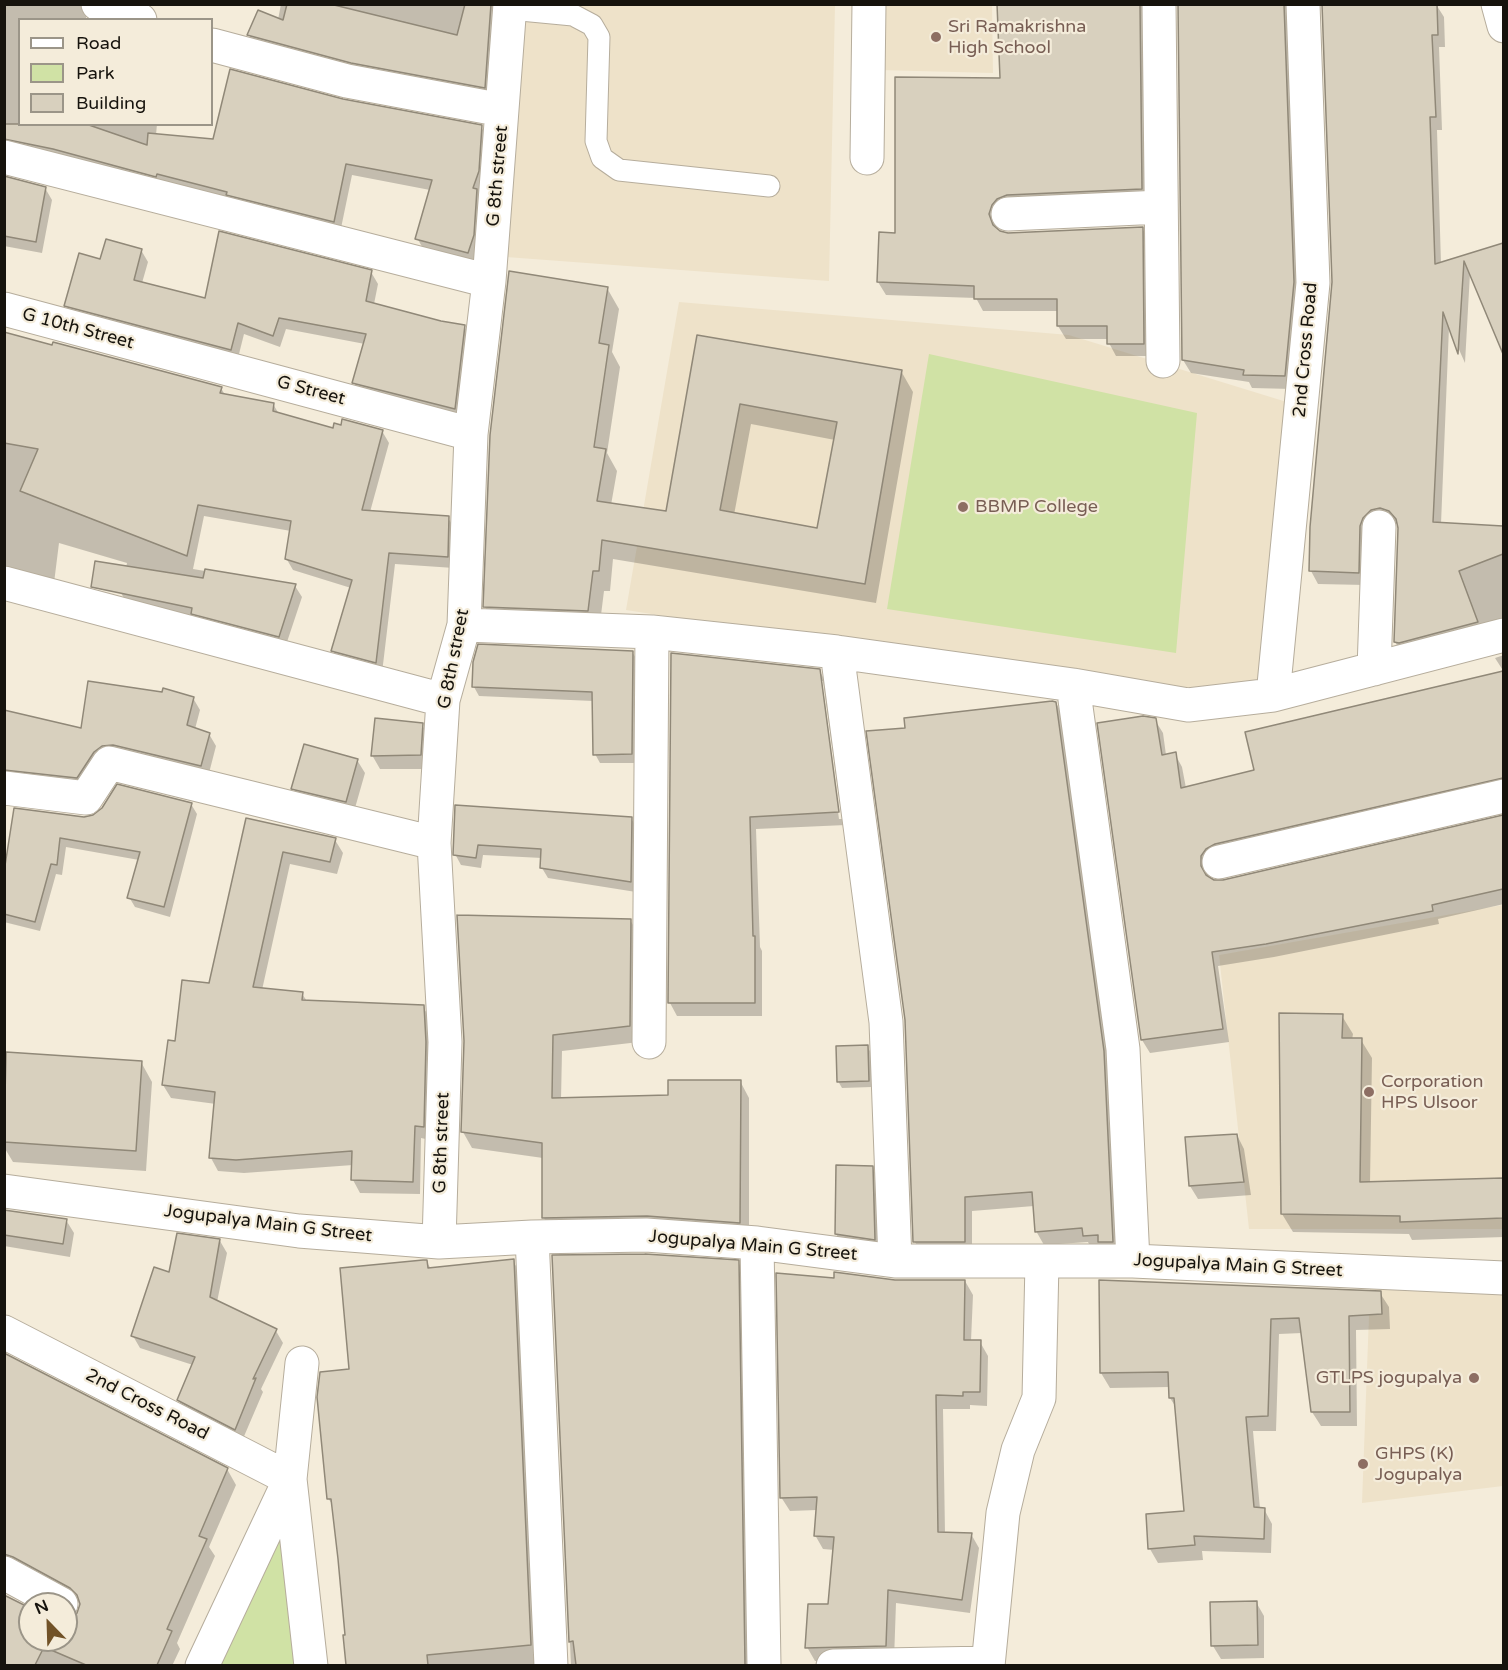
<!DOCTYPE html>
<html>
<head>
<meta charset="utf-8">
<style>
	body { margin:0 }
	#map { position:relative; width:1508px; height:1670px; overflow:hidden; background:#f4ecda; font-family:"Varela Round",sans-serif }
	canvas { display:block }
	.frame { position:absolute; inset:0; border:6px solid #16130d; pointer-events:none }
	.legend { position:absolute; left:18px; top:18px; width:195px; height:108px; box-sizing:border-box; background:#f4ecda; border:2px solid #9b9588; margin:0; padding:8px 10px; list-style:none; font-size:18px; color:#16130d }
	.legend li { display:flex; align-items:center; gap:12px; height:30px }
	.legend b { width:30px; border:2px solid #9b9588 }
	.north { position:absolute; left:18px; top:1592px; width:60px; height:60px; box-sizing:border-box; background:#f4ecda; border:2px solid #9b9588; border-radius:50%; rotate:337deg; font-size:16px; font-weight:700; line-height:24px; text-align:center; color:#16130d }
	.north::after { content:''; display:block; margin:auto; width:21px; height:27px; background:#715227; clip-path:polygon(50% 0,100% 100%,50% 72%,0 100%) }
</style>
</head>
<body>
<div id="map">
<canvas width="1508" height="1670"></canvas>
<div class="frame"></div>
<ul class="legend">
<li><b style="height:8px;background:#fff"></b>Road</li>
<li><b style="height:16px;background:#d0e2a5"></b>Park</li>
<li><b style="height:16px;background:#d8d0be"></b>Building</li>
</ul>
<div class="north">N</div>
</div>
<script>
const ctx = document.querySelector('canvas').getContext('2d');
ctx.lineJoin = 'round';
function fillPath(path, color) {
  ctx.fillStyle = color;
  ctx.fill(path, 'evenodd');
}
function poly(rows) {
  const path = new Path2D();
  for (const r of rows) {
    path.moveTo(r[0], r[1]);
    for (let i = 2; i < r.length; i += 2) path.lineTo(r[i], r[i + 1]);
  }
  return path;
}
function trace(path, color, width, dash) {
  ctx.strokeStyle = color;
  ctx.lineWidth = width;
  ctx.lineCap = dash ? 'butt' : 'round';
  ctx.setLineDash(dash || []);
  ctx.stroke(path);
}
function label(font, color, halo, rows, align = 'center') {
  ctx.font = font + ' "Varela Round",sans-serif';
  ctx.lineWidth = 4.5;
  ctx.setLineDash([]);
  ctx.textBaseline = 'middle';
  ctx.strokeStyle = halo;
  ctx.fillStyle = color;
  for (const [text, x, y, turn = 0] of rows) {
    ctx.save();
    ctx.translate(x, y);
    ctx.rotate((+turn || 0) * Math.PI / 180);
    ctx.textAlign = isNaN(turn) ? turn : align;
    if (halo) ctx.strokeText(text, 0, 0);
    ctx.fillText(text, 0, 0);
    ctx.restore();
  }
}
const built = poly([
	[522,5,835,5,829,281,506,257],
	[879,5,992,5,993,73,879,70],
	[679,302,1069,335,1290,403,1269,686,1184,697,626,610],
	[1503,905,1503,1229,1249,1229,1219,955],
	[1370,1288,1503,1292,1503,1486,1362,1503]
]);
const green = poly([
	[929,354,1197,413,1176,653,887,609],
	[281,1522,298,1665,216,1665]
]);
const shadow = poly([
	[4,4,90,4,86,10,86,20,20,20,20,124,157,124,156,135,214,140,343,101,481,127,488,138,475,264,424,250,417,238,430,190,352,175,340,233,4,151],
	[281,4,502,4,491,99,256,46,249,35,278,20],
	[1000,4,1153,4,1149,202,998,218,996,228,1008,234,1142,228,1149,241,1151,356,1116,356,1109,343,1109,339,1066,339,1058,326,1058,311,983,311,976,298,886,295,878,282,881,234,897,234,1001,79],
	[1179,4,1297,4,1301,296,1292,389,1252,388,1249,382,1191,373,1183,360],
	[1437,6,1444,17,1445,47,1439,47,1442,130,1437,130,1441,264,1504,245,1504,351,1470,273,1465,363,1449,327,1441,524,1504,528,1504,630,1403,655,1395,642,1398,524,1388,521,1365,585,1318,584,1311,571,1333,283],
	[4,178,45,188,52,200,42,253,4,246],
	[141,250,148,262,142,283,206,300,371,272,378,284,374,304,441,322,464,326,471,338,461,420,361,395,354,383,365,344,286,329,280,347,244,334,237,362,72,317,65,305,101,261],
	[607,288,619,309,612,352,620,367,607,453,617,471,611,505,667,512,698,337,901,371,913,392,876,603,613,559,610,591,604,591,599,631,497,627,485,607],
	[751,424,835,440,819,530,734,515],
	[4,333,221,388,225,395,273,404,279,414,334,429,382,431,389,443,370,512,448,518,455,529,454,568,395,564,382,673,340,662,333,651,351,588,293,570,286,558,291,531,204,516,193,569,295,586,302,597,285,648,128,605,121,593,127,563,59,543,54,583,4,575],
	[632,652,638,661,637,763,600,763,595,754,593,701,479,696,474,687],
	[672,655,819,670,827,684,846,825,756,829,760,947,762,951,762,1016,677,1016,670,1003],
	[820,681,823,681,842,819,839,819],
	[1504,655,1504,672,1495,658],
	[1504,672,1504,792,1208,870,1208,878,1214,882,1223,882,1504,817,1504,904,1438,919,1439,924,1274,957,1218,966,1229,1042,1150,1053,1142,1040,1099,725,1155,720,1163,733,1166,755,1175,754,1182,767,1186,788,1256,771,1247,733],
	[193,698,200,710,195,729,209,734,216,746,208,777,120,756,83,789,4,783,4,711,82,730],
	[1056,703,1064,717,1111,1066,1120,1256,1092,1250,1088,1242,1044,1245,1036,1231,1034,1206,972,1211,972,1256,923,1256,915,1242,906,729],
	[422,725,430,738,428,769,380,769,372,755],
	[357,760,365,773,353,815,301,802,293,788],
	[191,804,197,814,170,917,135,907,129,897,139,860,66,847,62,875,56,874,40,931,4,922,4,882,84,818],
	[457,806,631,818,637,829,636,892,548,878,542,868,542,858,483,855,481,868,461,865,455,854],
	[248,820,335,840,343,853,337,874,290,864,262,990,302,994,307,1001,423,1007,431,1020,430,1140,421,1138,420,1194,360,1193,353,1180,353,1165,244,1173,218,1171,211,1158,216,1104,171,1098,163,1085,176,1043,210,984],
	[630,920,640,936,639,1042,562,1051,561,1100,670,1096,740,1081,749,1098,749,1239,553,1234,544,1218,543,1158,472,1148,463,1132],
	[1342,1016,1353,1034,1352,1040,1361,1040,1372,1058,1370,1184,1504,1179,1504,1237,1412,1240,1409,1234,1293,1232,1282,1214],
	[867,1046,871,1053,872,1087,842,1088,838,1081],
	[8,1053,141,1062,152,1082,146,1171,13,1162,4,1147,4,1100],
	[1237,1135,1244,1149,1251,1195,1198,1199,1190,1186],
	[872,1167,878,1178,881,1250,843,1245,836,1234],
	[4,1212,66,1220,74,1233,70,1257,4,1246],
	[220,1241,227,1253,217,1302,276,1331,283,1343,261,1389,263,1392,242,1441,186,1412,178,1400,193,1365,140,1348,133,1336,170,1274],
	[553,1257,738,1262,746,1277,753,1666,571,1666],
	[426,1261,431,1269,513,1261,522,1276,539,1666,348,1666,345,1636,347,1636,334,1507,328,1498,351,1371],
	[835,1280,965,1281,973,1295,971,1341,980,1342,988,1356,987,1406,970,1405,970,1409,943,1409,945,1533,971,1534,979,1548,970,1613,896,1603,894,1660,815,1661,807,1647,829,1606,835,1550,823,1549,815,1535,817,1510,790,1511,781,1497],
	[1100,1281,1380,1293,1389,1307,1390,1329,1356,1330,1357,1426,1321,1426,1312,1412,1302,1333,1279,1334,1276,1431,1253,1431,1260,1509,1264,1509,1272,1524,1271,1553,1202,1551,1203,1560,1158,1563,1150,1549,1186,1512,1177,1409,1170,1398,1170,1387,1110,1388,1101,1373],
	[4,1355,227,1469,236,1485,209,1547,215,1556,177,1643,180,1649,172,1666,4,1666,4,1596,30,1610,30,1640,66,1640,66,1623,72,1621,78,1614,81,1604,23,1572,4,1572],
	[1256,1602,1264,1616,1264,1658,1221,1659,1213,1646]
]);
const building = poly([
	[287,4,330,4,457,35,465,4,491,4,485,88,351,63,247,35,258,10,283,20,287,4],
	[997,4,1140,4,1142,189,1007,195,997,199,992,205,989,214,993,225,1000,231,1008,233,1143,227,1144,344,1107,344,1107,326,1057,326,1057,299,974,299,974,286,877,282,879,232,895,233,895,77,1000,78,997,4],
	[1178,4,1284,4,1294,282,1285,376,1243,375,1244,370,1182,360,1178,4],
	[1322,4,1437,4,1438,35,1432,35,1436,117,1430,117,1435,264,1503,243,1503,354,1464,261,1458,354,1443,312,1433,522,1503,526,1503,554,1459,571,1478,622,1399,643,1394,642,1398,528,1396,519,1389,511,1380,508,1371,510,1363,518,1360,526,1359,573,1309,571,1310,527,1332,282,1322,4],
	[230,69,343,99,482,125,479,171,473,188,477,189,474,235,468,253,415,239,432,180,346,164,334,222,226,195,227,192,157,174,156,177,53,149,4,139,4,124,86,124,147,145,148,133,213,139,230,69],
	[4,176,46,187,36,242,4,236,4,176],
	[219,231,372,270,366,301,441,321,465,325,455,409,352,383,366,334,279,318,273,336,238,323,231,350,64,306,79,253,100,259,106,239,142,249,134,280,205,298,219,231],
	[509,271,608,287,599,343,609,345,594,447,606,449,597,501,666,511,697,335,902,370,865,584,602,540,599,571,593,571,588,611,483,607,490,435,509,271],
	[740,404,837,422,817,528,720,510,740,404],
	[4,332,52,345,53,342,222,387,220,393,274,403,273,411,333,428,334,423,341,425,342,419,383,430,362,510,449,516,448,557,389,553,376,663,331,651,352,580,285,559,291,521,198,505,187,556,20,491,38,449,4,443,4,332],
	[95,561,203,578,205,569,296,584,279,637,191,614,192,608,91,587,95,561],
	[478,644,633,651,632,754,593,755,592,692,472,687,473,662,478,644],
	[671,653,820,669,839,812,750,817,753,936,755,936,755,1003,668,1003,671,653],
	[1503,671,1503,778,1215,844,1206,849,1201,856,1201,866,1206,875,1214,880,1223,880,1503,815,1503,889,1432,905,1433,911,1266,944,1212,952,1223,1029,1141,1040,1097,723,1143,716,1156,718,1162,755,1176,752,1181,788,1254,770,1245,732,1503,671],
	[88,681,162,692,163,688,194,697,187,725,210,733,201,766,113,745,102,746,94,752,77,778,4,770,4,710,81,728,88,681],
	[1052,701,1056,702,1104,1051,1113,1242,1098,1242,1098,1235,1083,1236,1082,1228,1035,1232,1032,1192,965,1197,965,1242,913,1242,905,1020,866,731,905,728,904,718,1052,701],
	[375,718,423,723,421,755,371,756,375,718],
	[304,744,358,759,346,802,291,789,304,744],
	[117,784,192,803,164,907,127,898,140,852,60,838,57,865,51,864,35,922,4,914,4,872,14,808,84,817,93,815,102,808,117,784],
	[455,805,632,817,631,882,540,868,541,849,478,845,476,858,453,855,455,805],
	[246,818,336,838,330,862,283,852,253,987,303,992,302,1000,424,1005,426,1042,424,1127,415,1126,413,1182,351,1180,352,1151,236,1160,209,1158,215,1092,162,1085,168,1040,175,1041,182,980,209,983,246,818],
	[457,915,631,919,630,1026,553,1035,552,1098,668,1095,668,1080,741,1080,740,1223,647,1216,542,1218,542,1143,461,1132,464,1041,457,915],
	[1279,1013,1343,1014,1342,1038,1362,1038,1360,1182,1503,1178,1503,1218,1400,1222,1400,1216,1281,1214,1279,1013],
	[868,1045,869,1081,837,1082,836,1046,868,1045],
	[6,1052,142,1061,136,1151,4,1142,6,1052],
	[1237,1134,1244,1182,1189,1186,1185,1137,1237,1134],
	[836,1165,873,1166,875,1240,835,1234,836,1165],
	[4,1210,67,1219,63,1244,4,1235,4,1210],
	[177,1233,220,1239,210,1297,277,1329,253,1379,256,1378,235,1430,177,1400,195,1357,131,1336,154,1267,169,1272,177,1233],
	[645,1254,739,1260,745,1665,576,1665,573,1641,569,1642,552,1255,645,1254],
	[514,1259,531,1645,427,1655,428,1665,346,1665,343,1635,345,1635,338,1559,331,1499,327,1499,317,1397,320,1372,349,1369,340,1268,423,1260,427,1260,428,1268,514,1259],
	[834,1272,895,1280,965,1280,964,1340,981,1340,980,1392,963,1392,963,1396,936,1395,938,1532,972,1533,962,1600,888,1590,886,1646,805,1648,808,1604,828,1604,834,1537,814,1536,817,1497,780,1498,776,1273,834,1278,834,1272],
	[1099,1280,1381,1291,1382,1314,1349,1316,1350,1412,1311,1412,1299,1318,1271,1319,1268,1416,1246,1417,1254,1507,1265,1508,1264,1539,1194,1536,1195,1545,1148,1549,1146,1514,1184,1511,1174,1398,1169,1398,1168,1372,1100,1373,1099,1280],
	[4,1353,228,1468,199,1536,207,1539,167,1629,172,1631,157,1665,86,1665,44,1647,35,1665,4,1665,4,1595,30,1608,30,1640,66,1640,66,1621,71,1620,77,1613,80,1604,77,1595,70,1588,13,1557,4,1554,4,1353],
	[1257,1601,1258,1645,1211,1646,1210,1602,1257,1601]
]);
const lane = poly([
	[510,9,573,15,592,25,599,37,596,141,602,158,619,170,769,186]
]);
const street = poly([
	[98,4,140,20],
	[1159,4,1163,361],
	[1498,4,1504,26],
	[212,45,347,81,502,110],
	[4,157,489,281],
	[867,158,869,4],
	[1008,214,1161,207],
	[4,309,471,434],
	[4,583,443,700],
	[464,625,652,632,837,652,1073,685,1188,705,1273,695,1504,635],
	[837,652,886,1022,895,1261],
	[1374,669,1379,527],
	[1073,685,1123,1049,1133,1261],
	[1273,695,1313,283,1303,4],
	[4,788,86,798,109,763,434,843],
	[1219,862,1504,796],
	[649,1042,652,632],
	[4,1191,299,1231,439,1242,532,1237,646,1235,757,1243,895,1261,1133,1261,1504,1278],
	[532,1237,551,1666],
	[439,1242,445,1042,434,843,443,700,464,625,471,434,489,281,510,4],
	[757,1243,764,1666],
	[4,1332,290,1479],
	[302,1363,290,1479,311,1666],
	[4,1573,61,1604],
	[202,1666,290,1479],
	[833,1666,988,1663],
	[988,1666,1003,1513,1018,1450,1039,1398,1042,1262]
]);
const markers = [
	[936,37,6,"#8d6e63"],
	[963,507,6,"#8d6e63"],
	[1369,1092,6,"#8d6e63"],
	[1474,1378,6,"#8d6e63"],
	[1363,1464,6,"#8d6e63"]
];
const educationNames = [
	["Sri Ramakrishna",948,27],
	["High School",948,48],
	["BBMP College",975,507],
	["Corporation",1381,1082],
	["HPS Ulsoor",1381,1103],
	["GTLPS jogupalya",1462,1378,"right"],
	["GHPS (K)",1375,1454],
	["Jogupalya",1375,1475]
];
const streetNames = [
	["G 8th street",498,176,-85],
	["G 10th Street",78,329,15],
	["2nd Cross Road",1306,350,-85],
	["G Street",311,391,15],
	["G 8th street",454,659,-79],
	["G 8th street",442,1143,-88],
	["Jogupalya Main G Street",268,1224,7],
	["Jogupalya Main G Street",753,1246,5],
	["Jogupalya Main G Street",1238,1266,3],
	["2nd Cross Road",147,1405,27]
];
fillPath(built, '#eee2c9');
fillPath(green, '#d0e2a5');
fillPath(shadow, '#0003');
fillPath(building, '#d8d0be');
trace(building, '#908878', 1.5);
trace(lane, '#b6ad9c', 23);
trace(street, '#b6ad9c', 35);
trace(lane, '#fff', 21);
trace(street, '#fff', 33);
for (const [x, y, r, color] of markers) {
  const dot = new Path2D();
  dot.arc(x, y, r, 0, 2 * Math.PI);
  ctx.fillStyle = color;
  ctx.fill(dot);
  trace(dot, '#f4ecda', 2);
}
label('18px', '#785e54', '#f4ecda', educationNames, 'left');
label('18px', '#16130d', '#f4ecda', streetNames);
</script>
</body>
</html>
